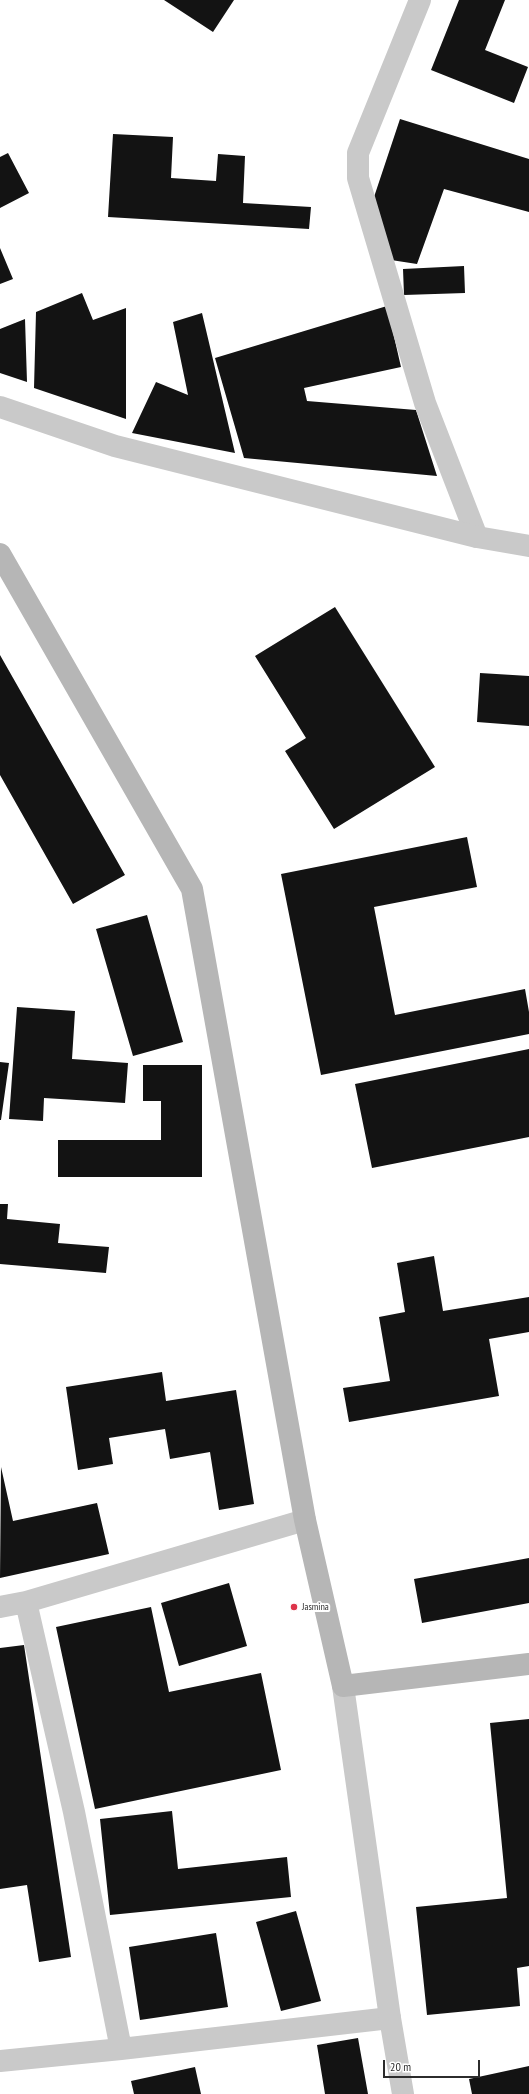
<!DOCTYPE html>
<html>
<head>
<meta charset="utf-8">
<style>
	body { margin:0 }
	#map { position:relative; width:529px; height:2094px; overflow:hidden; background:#fff; font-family:"PT Sans Narrow",sans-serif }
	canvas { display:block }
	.scale { position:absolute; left:383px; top:2060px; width:97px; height:18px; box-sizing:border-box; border:2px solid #2c2c2c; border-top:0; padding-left:5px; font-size:12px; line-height:14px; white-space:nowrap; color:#2c2c2c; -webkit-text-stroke:3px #fff; paint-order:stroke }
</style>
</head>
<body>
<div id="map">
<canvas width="529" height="2094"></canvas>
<div class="scale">20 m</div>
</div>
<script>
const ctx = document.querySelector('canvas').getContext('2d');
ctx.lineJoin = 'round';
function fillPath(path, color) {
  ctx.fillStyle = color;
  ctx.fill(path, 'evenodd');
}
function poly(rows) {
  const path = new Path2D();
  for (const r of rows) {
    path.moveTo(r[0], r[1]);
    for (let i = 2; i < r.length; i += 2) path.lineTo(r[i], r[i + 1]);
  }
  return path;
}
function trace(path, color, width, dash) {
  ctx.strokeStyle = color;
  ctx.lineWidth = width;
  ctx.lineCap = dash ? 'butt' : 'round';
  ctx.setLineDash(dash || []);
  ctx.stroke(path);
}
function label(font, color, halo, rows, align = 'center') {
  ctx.font = font + ' "PT Sans Narrow",sans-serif';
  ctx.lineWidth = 4;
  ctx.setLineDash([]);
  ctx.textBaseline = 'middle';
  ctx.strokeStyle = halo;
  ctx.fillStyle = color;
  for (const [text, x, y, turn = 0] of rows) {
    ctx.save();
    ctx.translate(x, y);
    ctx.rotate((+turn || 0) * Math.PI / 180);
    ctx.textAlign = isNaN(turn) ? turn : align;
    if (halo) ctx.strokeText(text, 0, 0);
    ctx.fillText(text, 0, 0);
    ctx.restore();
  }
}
const building = poly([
	[164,0,234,0,213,32],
	[459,0,505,0,485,50,528,67,514,103,431,70],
	[400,119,529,159,529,212,444,189,417,264,391,260,374,197],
	[113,134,173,137,171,178,216,181,218,154,245,156,243,203,311,207,309,229,108,217],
	[8,153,29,193,0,208,0,157],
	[0,248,13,279,0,284],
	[464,266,465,293,404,295,403,269],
	[82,293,93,320,126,308,126,419,34,388,36,312],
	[387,306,401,367,304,388,307,401,416,410,437,476,244,458,215,358],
	[202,313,235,453,132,433,156,382,188,395,173,322],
	[25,319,27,382,0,373,0,329],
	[335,607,435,767,334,829,285,751,306,738,255,656],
	[0,655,125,875,73,904,0,775],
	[480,673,529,676,529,726,477,722],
	[467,837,477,887,374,907,395,1015,525,989,529,1012,529,1034,321,1075,281,874],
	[147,915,183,1042,133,1056,96,929],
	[17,1007,75,1011,72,1059,128,1063,125,1103,44,1098,43,1121,9,1119],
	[529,1049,529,1137,372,1168,355,1084],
	[0,1062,9,1063,1,1120,0,1120],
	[143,1065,202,1065,202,1177,58,1177,58,1140,161,1140,161,1101,143,1101],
	[0,1204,8,1204,7,1219,60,1224,58,1243,109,1247,106,1273,0,1264],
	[434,1256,443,1311,529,1297,529,1332,489,1339,499,1396,349,1422,343,1388,390,1381,379,1317,405,1312,397,1263],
	[162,1372,166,1401,236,1390,254,1504,219,1510,210,1452,170,1459,165,1429,109,1438,113,1464,78,1470,66,1387],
	[1,1467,13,1521,97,1503,109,1554,0,1578],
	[529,1558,529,1603,422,1623,414,1579],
	[229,1583,247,1646,179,1666,161,1603],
	[151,1607,169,1692,261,1673,281,1770,95,1809,56,1627],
	[24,1645,71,1957,39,1962,27,1885,0,1889,0,1648],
	[529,1719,529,1966,517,1968,520,2006,427,2015,416,1907,507,1898,490,1723],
	[172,1811,178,1869,287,1857,291,1897,110,1915,100,1819],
	[296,1911,321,2001,281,2011,256,1922],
	[216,1933,228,2007,140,2020,129,1947],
	[358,2038,368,2094,325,2094,317,2045],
	[529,2066,529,2094,472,2094,469,2079],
	[195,2067,201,2094,134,2094,131,2081]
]);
const minor = poly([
	[420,0,358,153,358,178,425,403,477,537],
	[26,1602,74,1812,121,2049],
	[0,1607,26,1602,305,1520],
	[0,2061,121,2049,390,2018]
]);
const tertiary = poly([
	[0,407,115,446,477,537,529,546],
	[343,1686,390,2018,403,2094]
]);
const secondary = poly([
	[0,554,192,889,305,1520,343,1686,529,1664]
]);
const markers = [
	[294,1607,4,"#dd344a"]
];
const poiNames = [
	["Jasmina",302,1607]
];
fillPath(building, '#131313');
trace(minor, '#c9c9c9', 22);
trace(tertiary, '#c9c9c9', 22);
trace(secondary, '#b6b6b6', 22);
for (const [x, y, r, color] of markers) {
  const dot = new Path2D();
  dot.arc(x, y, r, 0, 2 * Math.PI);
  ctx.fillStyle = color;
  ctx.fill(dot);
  trace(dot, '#fff', 1.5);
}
label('10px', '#2c2c2c', '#fff', poiNames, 'left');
</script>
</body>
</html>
